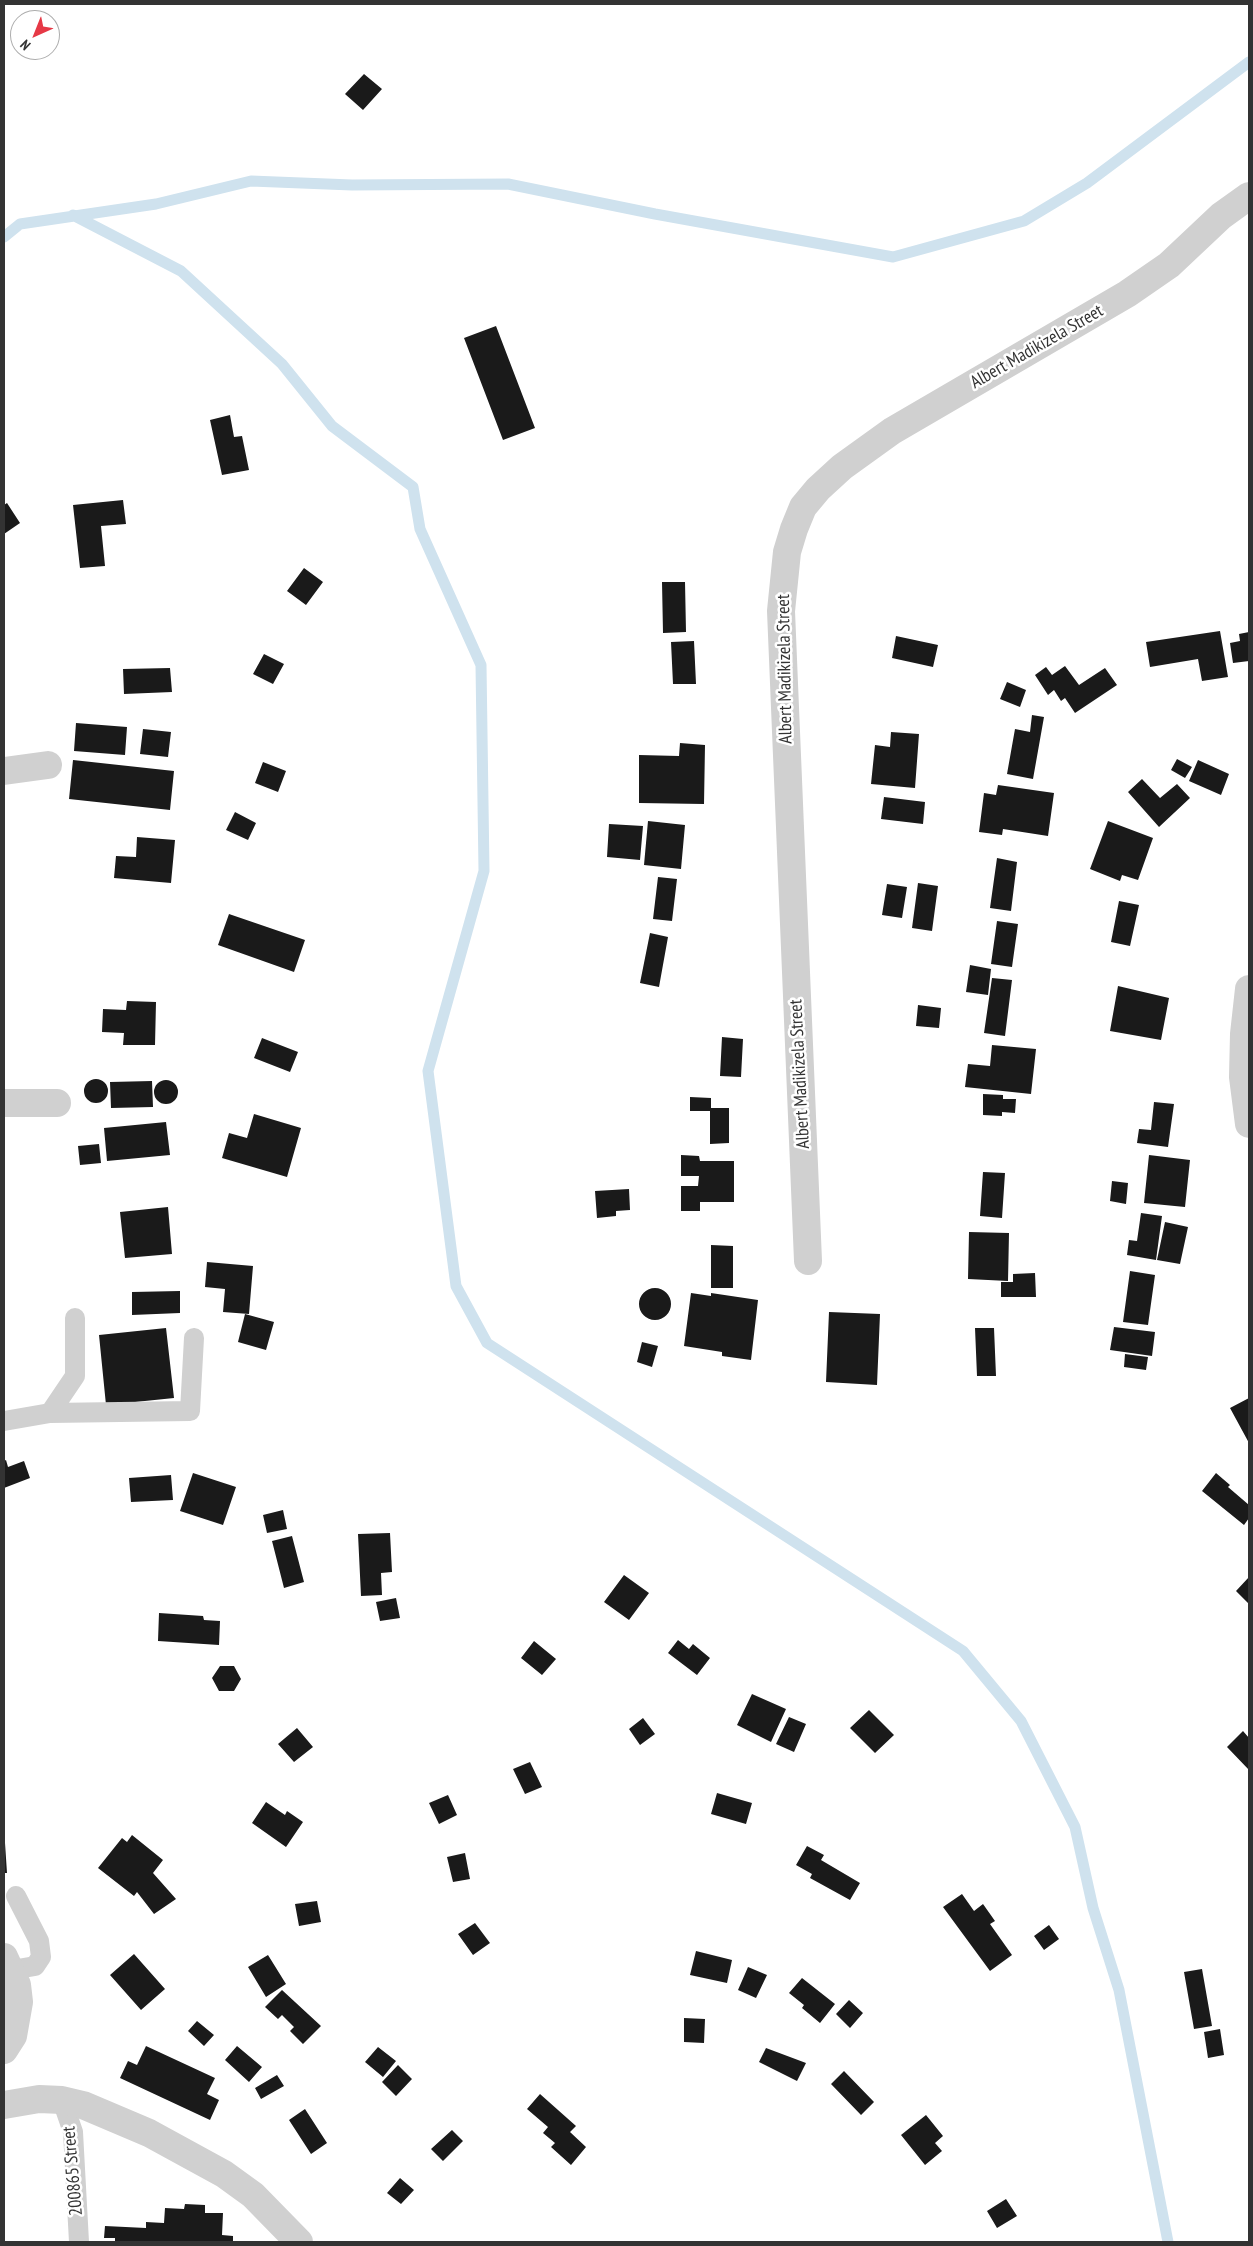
<!DOCTYPE html>
<html>
<head>
<meta charset="utf-8">
<style>
	body { margin:0 }
	#map { position:relative; width:1253px; height:2246px; overflow:hidden; background:#fff; font-family:"PT Sans Narrow",sans-serif }
	canvas { display:block }
	.frame { position:absolute; inset:0; border:5px solid #333; pointer-events:none }
	.north { position:absolute; left:10px; top:10px; width:50px; height:50px; box-sizing:border-box; background:#fff; border:1px solid #adadad; border-radius:50%; rotate:224deg; font-size:14px; font-weight:700; line-height:20px; text-align:center; color:#333 }
	.north::after { content:''; display:block; margin:auto; width:18px; height:22px; background:#e63946; clip-path:polygon(50% 0,100% 100%,50% 72%,0 100%) }
</style>
</head>
<body>
<div id="map">
<canvas width="1253" height="2246"></canvas>
<div class="frame"></div>
<div class="north">N</div>
</div>
<script>
const ctx = document.querySelector('canvas').getContext('2d');
ctx.lineJoin = 'round';
function poly(rows) {
  const path = new Path2D();
  for (const r of rows) {
    if (r.length === 3) {
      path.moveTo(r[0] + r[2], r[1]);
      path.arc(r[0], r[1], r[2], 0, 2 * Math.PI);
      continue;
    }
    path.moveTo(r[0], r[1]);
    for (let i = 2; i < r.length; i += 2) path.lineTo(r[i], r[i + 1]);
  }
  return path;
}
function trace(path, color, width, dash) {
  ctx.strokeStyle = color;
  ctx.lineWidth = width;
  ctx.lineCap = dash ? 'butt' : 'round';
  ctx.setLineDash(dash || []);
  ctx.stroke(path);
}
function fillPath(path, color) {
  ctx.fillStyle = color;
  ctx.fill(path, 'evenodd');
}
function label(font, color, halo, rows, align = 'center') {
  ctx.font = font + ' "PT Sans Narrow",sans-serif';
  ctx.lineWidth = 5;
  ctx.setLineDash([]);
  ctx.textBaseline = 'middle';
  ctx.strokeStyle = halo;
  ctx.fillStyle = color;
  for (const [text, x, y, turn = 0] of rows) {
    ctx.save();
    ctx.translate(x, y);
    ctx.rotate((+turn || 0) * Math.PI / 180);
    ctx.textAlign = isNaN(turn) ? turn : align;
    if (halo) ctx.strokeText(text, 0, 0);
    ctx.fillText(text, 0, 0);
    ctx.restore();
  }
}
const stream = poly([
	[73,215,181,271,282,364,332,426,413,487,420,529,481,665,484,871,428,1071,456,1286,487,1343,963,1651,1021,1721,1075,1827,1093,1908,1119,1990,1168,2242],
	[4,237,20,224,156,204,251,181,352,185,508,184,655,214,893,257,1024,221,1087,183,1249,62]
]);
const building = poly([
	[364,74,382,89,363,110,345,94],
	[496,326,535,428,503,440,464,338],
	[230,415,234,437,242,436,249,470,222,475,210,420],
	[123,500,126,524,101,526,105,566,80,568,73,505],
	[7,503,20,523,4,534,4,505],
	[304,568,323,582,306,605,287,591],
	[662,582,685,582,686,632,663,633],
	[1220,631,1228,677,1202,681,1198,659,1150,667,1146,642],
	[1249,632,1249,661,1233,663,1230,643,1240,641,1239,634],
	[896,636,938,645,933,667,892,658],
	[694,641,696,684,673,684,671,642],
	[264,654,284,664,273,684,253,674],
	[1065,666,1079,685,1105,668,1117,685,1075,713,1065,698,1061,701,1054,690,1048,695,1035,675,1046,667,1052,675],
	[170,668,172,692,124,694,123,669],
	[1007,682,1026,690,1020,707,1000,699],
	[1032,715,1044,717,1033,779,1007,774,1015,729,1030,732],
	[76,723,127,727,125,755,74,751],
	[143,729,171,732,168,757,140,754],
	[891,732,919,734,915,788,871,784,875,745,890,747],
	[680,743,705,745,704,804,639,803,639,755,679,756],
	[1177,759,1192,767,1185,778,1171,770],
	[73,760,174,771,170,810,69,799],
	[1198,760,1229,774,1221,795,1189,781],
	[263,762,286,771,278,792,255,783],
	[1142,779,1160,798,1177,784,1190,798,1159,827,1128,792],
	[998,785,1054,793,1048,836,1003,829,1002,835,979,832,984,793,996,795],
	[884,797,925,802,923,824,881,819],
	[235,812,256,823,248,840,226,830],
	[648,821,685,825,681,869,644,865],
	[1108,821,1153,838,1138,880,1122,875,1120,881,1090,869],
	[609,824,643,826,640,860,607,857],
	[137,837,175,840,171,883,114,878,116,856,136,857],
	[997,858,1017,862,1011,911,990,908],
	[658,877,677,879,672,921,653,919],
	[918,883,938,886,932,931,912,928],
	[887,884,907,887,902,918,882,915],
	[1119,901,1139,905,1130,946,1111,942],
	[229,914,305,940,294,972,218,945],
	[997,921,1018,924,1012,967,991,964],
	[650,933,668,937,659,987,640,983],
	[970,965,991,969,988,995,966,992],
	[992,978,1012,980,1005,1036,984,1033],
	[1118,986,1169,998,1161,1040,1110,1031],
	[127,1001,156,1002,155,1045,123,1045,124,1033,102,1032,103,1009,126,1010],
	[918,1005,941,1008,939,1028,916,1026],
	[722,1037,743,1039,741,1077,720,1076],
	[262,1038,298,1052,290,1072,254,1058],
	[992,1045,1036,1049,1031,1094,965,1087,968,1064,990,1066],
	[96,1091,12],
	[166,1092,12],
	[152,1081,153,1107,111,1108,110,1082],
	[983,1094,1003,1095,1003,1099,1016,1099,1015,1113,1002,1112,1002,1116,983,1115],
	[690,1097,711,1098,711,1108,729,1108,729,1143,710,1144,710,1111,690,1111],
	[1154,1102,1174,1104,1168,1147,1137,1143,1139,1129,1151,1130],
	[254,1114,301,1128,287,1177,222,1158,229,1133,247,1138],
	[166,1122,170,1155,107,1161,104,1128],
	[99,1144,101,1163,80,1165,78,1146],
	[681,1155,699,1156,700,1161,734,1161,734,1202,700,1202,700,1211,681,1211,681,1186,698,1186,699,1176,681,1176],
	[1149,1155,1190,1160,1185,1207,1144,1203],
	[983,1172,1005,1173,1002,1218,980,1216],
	[1112,1181,1128,1183,1126,1204,1110,1201],
	[629,1189,630,1210,616,1211,616,1216,597,1218,595,1191],
	[168,1207,172,1254,125,1258,120,1212],
	[1141,1213,1162,1216,1156,1260,1127,1255,1129,1240,1137,1241],
	[1165,1222,1188,1227,1180,1264,1157,1260],
	[969,1232,1009,1233,1008,1281,968,1279],
	[711,1245,733,1246,733,1288,711,1288],
	[207,1262,253,1266,249,1314,223,1312,225,1289,205,1287],
	[1130,1271,1155,1275,1148,1325,1123,1322],
	[1035,1273,1036,1297,1001,1297,1001,1282,1013,1282,1013,1274],
	[655,1304,16],
	[180,1291,180,1313,132,1315,132,1292],
	[691,1293,711,1296,711,1293,758,1300,751,1360,722,1356,722,1352,684,1346],
	[829,1312,880,1314,877,1385,826,1382],
	[245,1314,274,1322,266,1350,238,1342],
	[1114,1327,1155,1332,1152,1356,1110,1350],
	[166,1328,174,1398,106,1405,99,1335],
	[975,1328,994,1328,996,1376,977,1376],
	[642,1342,658,1346,652,1367,637,1362],
	[1125,1354,1148,1357,1146,1370,1124,1367],
	[1249,1398,1249,1443,1230,1408],
	[6,1460,8,1467,24,1461,30,1478,4,1488,4,1461],
	[193,1473,236,1487,223,1525,180,1511],
	[1216,1473,1230,1485,1228,1487,1249,1505,1249,1518,1244,1525,1202,1491],
	[171,1475,173,1500,131,1502,129,1478],
	[283,1510,287,1529,267,1533,263,1515],
	[390,1533,392,1572,381,1573,382,1595,361,1596,358,1534],
	[292,1536,304,1582,284,1588,272,1541],
	[624,1575,649,1593,629,1620,604,1602],
	[1249,1577,1249,1604,1236,1591],
	[396,1598,400,1618,380,1621,376,1602],
	[159,1613,203,1616,204,1620,220,1621,219,1645,158,1641],
	[678,1640,689,1649,693,1644,710,1658,697,1675,668,1653],
	[534,1641,556,1659,542,1675,521,1658],
	[220,1666,234,1666,241,1679,234,1691,219,1691,212,1678],
	[752,1694,786,1709,771,1742,737,1725],
	[869,1710,894,1735,875,1753,850,1728],
	[789,1717,806,1724,794,1752,776,1744],
	[643,1718,655,1734,640,1745,629,1729],
	[297,1728,313,1747,294,1762,278,1744],
	[1243,1731,1249,1738,1249,1770,1227,1747],
	[530,1762,542,1787,525,1794,513,1769],
	[717,1793,752,1803,746,1824,711,1814],
	[448,1795,457,1815,439,1824,429,1803],
	[266,1802,285,1815,287,1811,303,1822,286,1847,252,1823],
	[132,1835,163,1860,153,1873,176,1899,154,1914,137,1892,134,1896,98,1868,122,1838,127,1842],
	[4,1843,5,1843,7,1873,4,1873],
	[807,1846,824,1855,821,1860,860,1883,850,1900,810,1878,812,1874,796,1865],
	[465,1853,470,1879,453,1882,447,1857],
	[962,1894,974,1911,983,1904,995,1921,990,1924,1012,1955,990,1971,943,1907],
	[317,1901,321,1922,299,1926,295,1904],
	[475,1923,490,1943,473,1955,458,1934],
	[1049,1925,1059,1939,1044,1950,1034,1936],
	[696,1951,732,1960,727,1983,690,1975],
	[134,1954,165,1989,141,2010,110,1975],
	[268,1955,286,1984,266,1997,248,1967],
	[748,1967,767,1975,756,1998,738,1990],
	[1202,1969,1212,2026,1194,2029,1184,1972],
	[802,1978,835,2004,820,2023,802,2008,804,2005,789,1993],
	[282,1990,321,2026,303,2044,290,2031,294,2027,282,2015,278,2019,265,2007],
	[849,2000,863,2013,850,2028,836,2014],
	[684,2018,705,2019,704,2043,684,2042],
	[197,2021,214,2035,204,2046,188,2031],
	[1220,2029,1224,2055,1208,2058,1204,2032],
	[146,2046,215,2078,207,2094,219,2100,210,2120,120,2078,128,2061,137,2065],
	[237,2046,262,2067,249,2082,225,2060],
	[378,2047,396,2061,383,2077,365,2062],
	[766,2048,806,2063,797,2081,759,2062],
	[398,2065,412,2079,396,2096,382,2082],
	[844,2071,874,2102,861,2115,831,2084],
	[277,2075,284,2086,261,2099,255,2088],
	[540,2094,576,2126,570,2132,586,2147,571,2165,551,2147,555,2143,543,2133,548,2127,527,2109],
	[305,2109,327,2143,311,2154,289,2120],
	[926,2115,943,2136,935,2143,942,2151,925,2165,901,2135],
	[452,2130,463,2141,443,2161,431,2149],
	[400,2178,414,2190,401,2204,387,2193],
	[1006,2199,1017,2216,997,2228,987,2211],
	[185,2204,205,2205,205,2213,223,2213,222,2235,233,2236,233,2242,138,2242,115,2241,115,2238,104,2238,105,2226,146,2228,146,2222,164,2223,165,2208,184,2209]
]);
const lane = poly([
	[50,1413,75,1376,75,1318],
	[4,1421,50,1413,190,1411,194,1338],
	[12,1970,35,1966,41,1957,39,1941,16,1896],
	[62,2100,73,2132,79,2242]
]);
const street = poly([
	[4,771,48,765],
	[1249,989,1244,1034,1243,1077,1249,1124],
	[4,1103,57,1103],
	[808,1261,781,611,787,552,794,529,803,507,818,489,842,467,892,431,1127,294,1169,265,1221,216,1249,196],
	[4,1957,17,1985,19,2002,13,2036,4,2050],
	[4,2105,39,2099,62,2100,83,2105,149,2133,224,2174,253,2195,299,2242]
]);
const streetNames = [
	["Albert Madikizela Street",1037,347,-30],
	["Albert Madikizela Street",785,669,-91],
	["Albert Madikizela Street",800,1074,-93],
	["200865 Street",73,2171,-95]
];
trace(stream, '#cfe2ee', 11);
fillPath(building, '#1a1a1a');
trace(lane, '#d0d0d0', 20);
trace(street, '#d0d0d0', 28);
label('18px', '#333', '#fff', streetNames);
</script>
</body>
</html>
